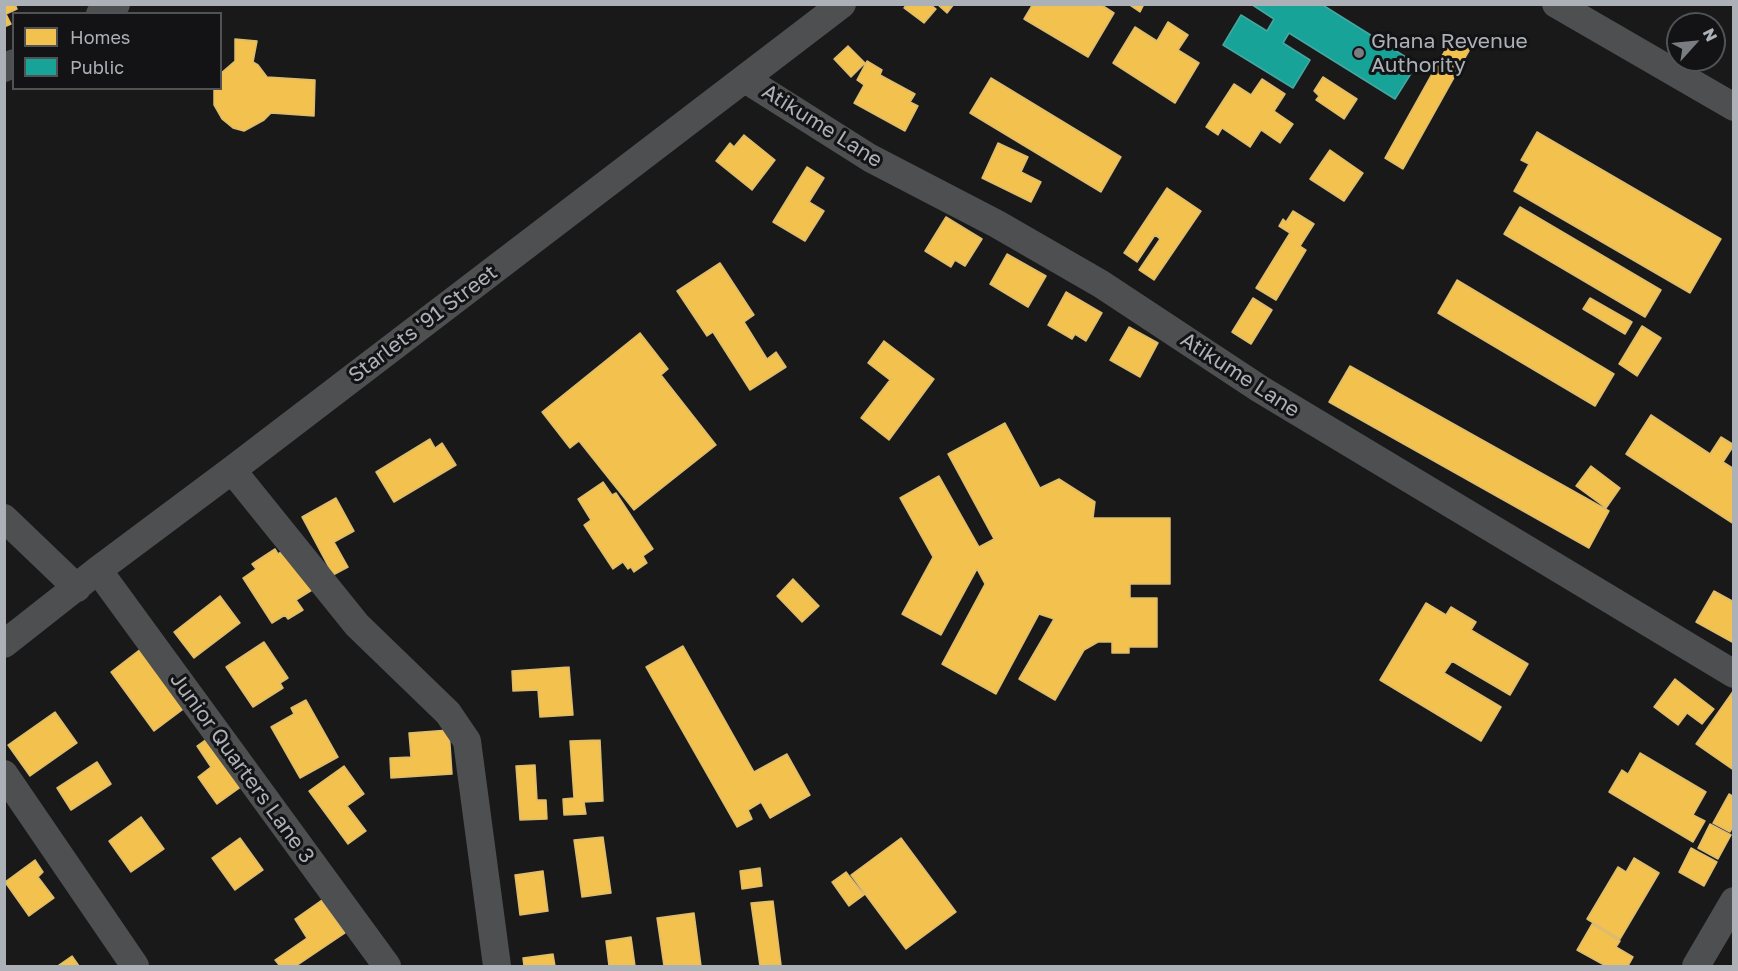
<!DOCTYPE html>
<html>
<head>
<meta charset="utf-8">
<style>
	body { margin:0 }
	#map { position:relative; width:1738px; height:971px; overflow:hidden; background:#191919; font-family:"Golos Text",sans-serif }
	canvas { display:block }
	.frame { position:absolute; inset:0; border:6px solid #acb1b8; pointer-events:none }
	.legend { position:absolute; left:12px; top:12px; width:210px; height:78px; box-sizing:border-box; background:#131315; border:2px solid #505256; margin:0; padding:8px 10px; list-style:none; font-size:18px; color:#acb1b8 }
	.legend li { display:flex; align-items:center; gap:12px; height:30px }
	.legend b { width:30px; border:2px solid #505256 }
	.north { position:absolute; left:1666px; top:12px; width:60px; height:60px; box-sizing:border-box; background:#131315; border:2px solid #505256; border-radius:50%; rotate:63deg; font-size:16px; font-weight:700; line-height:24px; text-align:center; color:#acb1b8 }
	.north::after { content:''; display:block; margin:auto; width:21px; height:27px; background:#797c80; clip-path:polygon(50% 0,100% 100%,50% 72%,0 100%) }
</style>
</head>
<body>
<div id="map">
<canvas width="1738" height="971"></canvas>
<div class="frame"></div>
<ul class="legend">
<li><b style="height:16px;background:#f2c14e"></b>Homes</li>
<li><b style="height:16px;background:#17a398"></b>Public</li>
</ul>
<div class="north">N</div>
</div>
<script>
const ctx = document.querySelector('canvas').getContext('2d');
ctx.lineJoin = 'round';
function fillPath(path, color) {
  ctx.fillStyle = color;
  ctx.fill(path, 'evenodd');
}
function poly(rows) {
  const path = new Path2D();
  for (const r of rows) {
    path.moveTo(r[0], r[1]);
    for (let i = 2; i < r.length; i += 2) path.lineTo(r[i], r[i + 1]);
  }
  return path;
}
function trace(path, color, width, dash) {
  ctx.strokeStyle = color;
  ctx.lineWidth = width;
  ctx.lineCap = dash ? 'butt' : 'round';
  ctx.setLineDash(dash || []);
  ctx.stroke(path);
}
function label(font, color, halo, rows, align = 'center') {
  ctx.font = font + ' "Golos Text",sans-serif';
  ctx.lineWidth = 6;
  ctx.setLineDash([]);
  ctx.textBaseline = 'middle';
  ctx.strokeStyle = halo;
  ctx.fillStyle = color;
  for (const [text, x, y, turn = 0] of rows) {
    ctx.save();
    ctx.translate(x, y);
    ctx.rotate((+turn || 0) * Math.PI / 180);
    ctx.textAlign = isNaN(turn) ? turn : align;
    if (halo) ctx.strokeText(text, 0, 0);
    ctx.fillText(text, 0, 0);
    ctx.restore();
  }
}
const homes = poly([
	[4,4,15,4,17,9,6,14,11,24,4,27,4,4],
	[907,4,930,4,936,9,924,23,904,8,907,4],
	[937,4,954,4,947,13,937,4],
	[1033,4,1100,4,1114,13,1088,57,1024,19,1033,4],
	[1128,4,1144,4,1140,12,1128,4],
	[1168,22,1188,35,1178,50,1199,63,1175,103,1113,63,1135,27,1157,41,1168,22],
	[1452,38,1470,49,1403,169,1385,158,1452,38],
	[235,39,257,41,253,62,258,65,267,77,315,80,314,116,271,113,264,120,244,131,233,128,222,119,214,105,214,88,220,88,220,74,235,61,235,39],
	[848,46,865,63,851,77,834,59,848,46],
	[867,61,882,70,880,75,915,94,910,102,918,106,905,131,854,103,864,85,857,80,867,61],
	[1323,77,1357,99,1344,119,1316,100,1319,96,1314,91,1323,77],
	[991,78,1121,157,1101,192,970,113,991,78],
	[1262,79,1285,94,1274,111,1293,124,1280,143,1261,130,1250,147,1222,128,1218,135,1206,127,1234,84,1251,95,1262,79],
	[1537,132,1721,239,1690,293,1514,191,1529,164,1521,160,1537,132],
	[744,135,775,160,752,190,716,161,730,143,734,147,744,135],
	[998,143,1028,157,1021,172,1041,182,1031,202,982,178,998,143],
	[1330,150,1363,173,1344,201,1310,179,1330,150],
	[807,167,824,178,809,202,824,211,805,241,773,222,807,167],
	[1167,188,1201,211,1154,280,1139,270,1160,239,1155,235,1137,262,1124,253,1167,188],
	[1520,207,1661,290,1645,317,1504,234,1520,207],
	[1293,211,1314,224,1300,246,1306,250,1276,300,1256,288,1290,233,1279,226,1283,219,1286,222,1293,211],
	[946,217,982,239,965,266,955,260,951,267,925,251,946,217],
	[1007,254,1046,276,1028,307,990,284,1007,254],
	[720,263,754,315,744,322,767,359,776,352,786,367,750,390,713,332,707,336,677,291,720,263],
	[1457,280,1614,374,1595,406,1438,313,1457,280],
	[1066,292,1102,313,1086,341,1075,334,1072,339,1048,325,1066,292],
	[1253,298,1272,310,1251,344,1232,332,1253,298],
	[1590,298,1632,322,1625,334,1583,309,1590,298],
	[1642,326,1661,338,1637,376,1619,364,1642,326],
	[1129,327,1158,343,1140,377,1110,360,1129,327],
	[640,333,668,369,661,375,716,445,634,510,579,441,570,448,542,412,640,333],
	[884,341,934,379,889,440,861,418,890,380,868,363,884,341],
	[1350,366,1609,511,1589,548,1329,402,1350,366],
	[1651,415,1710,454,1721,437,1734,445,1723,462,1734,469,1734,524,1626,454,1651,415],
	[1005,423,1040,488,1059,479,1095,502,1093,518,1170,518,1170,584,1130,584,1130,598,1157,598,1157,647,1129,647,1129,653,1112,653,1112,642,1098,642,1084,650,1055,700,1019,679,1054,619,1039,614,996,694,942,664,985,584,977,569,941,635,902,614,933,557,900,498,939,476,979,547,994,539,948,454,1005,423],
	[430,439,435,448,442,443,456,465,394,502,376,472,430,439],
	[1591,466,1620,488,1606,508,1576,486,1591,466],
	[603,482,612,495,616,493,653,549,643,556,647,563,634,572,631,567,628,569,623,562,613,569,584,525,591,520,578,499,603,482],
	[336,498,354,531,334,542,348,567,333,575,302,517,336,498],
	[275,549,278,554,286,549,312,590,296,600,303,610,288,619,285,615,272,623,243,578,256,569,252,564,275,549],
	[793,579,819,606,802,622,777,596,793,579],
	[1714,591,1734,602,1734,643,1696,622,1714,591],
	[220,596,240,623,194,658,174,632,220,596],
	[1426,603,1446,615,1451,607,1476,622,1471,630,1528,664,1510,695,1452,661,1444,673,1501,707,1481,741,1380,680,1426,603],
	[264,642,288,678,280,683,283,688,253,707,226,667,264,642],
	[683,646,754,772,787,754,810,795,770,818,761,802,748,810,752,819,737,827,646,667,683,646],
	[142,648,186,707,154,731,111,672,142,648],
	[569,667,573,715,540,717,538,690,513,691,512,671,569,667],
	[1675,679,1714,709,1702,724,1687,713,1678,725,1654,707,1675,679],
	[1734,690,1734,767,1732,769,1696,744,1734,690],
	[306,700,338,757,300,778,271,727,294,714,291,708,306,700],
	[55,712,77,743,30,776,8,745,55,712],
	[449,730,452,774,391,778,390,758,411,757,409,733,449,730],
	[211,736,245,784,217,804,198,777,211,767,197,746,211,736],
	[600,740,603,801,584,802,586,814,564,815,563,799,574,798,570,741,600,740],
	[1640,753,1706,792,1693,815,1705,821,1693,842,1609,792,1622,770,1628,774,1640,753],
	[97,762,111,784,71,810,57,788,97,762],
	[535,765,537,800,546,800,547,819,520,820,516,766,535,765],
	[344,766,364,794,347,806,366,831,348,844,309,791,344,766],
	[1729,794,1734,797,1734,825,1730,832,1713,823,1729,794],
	[141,817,164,849,131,872,109,841,141,817],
	[1710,824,1731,835,1718,859,1698,848,1710,824],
	[603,837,611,893,582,897,574,840,603,837],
	[240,838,263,870,235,890,212,858,240,838],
	[901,838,956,912,906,949,851,875,901,838],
	[1691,848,1717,862,1704,886,1679,872,1691,848],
	[1634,858,1659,873,1620,939,1587,919,1618,867,1626,872,1634,858],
	[35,860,43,872,38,877,54,898,29,916,5,882,35,860],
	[760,868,762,886,742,889,740,871,760,868],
	[543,871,548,911,520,915,515,875,543,871],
	[846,872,864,895,849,906,832,882,846,872],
	[322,900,345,933,296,966,280,966,275,960,307,938,295,919,322,900],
	[773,901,781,965,760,966,751,903,773,901],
	[694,913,701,966,664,966,657,918,694,913],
	[1592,924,1620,941,1616,947,1633,957,1628,966,1606,966,1577,950,1592,924],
	[631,937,635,966,609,966,606,941,631,937],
	[553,954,555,966,524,966,523,958,553,954],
	[72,956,79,966,60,966,59,965,72,956]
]);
const public = poly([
	[1251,4,1321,4,1417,64,1395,99,1289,33,1283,43,1310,60,1293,88,1223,45,1241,15,1267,31,1274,19,1251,4]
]);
const minor = poly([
	[1556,4,1734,107],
	[100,14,116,4],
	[4,68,14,63],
	[745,79,870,158,997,224,1101,284,1260,389,1734,674],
	[232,470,357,625,448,713,467,741,497,966],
	[4,518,77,588],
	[98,570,387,966],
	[4,644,98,570,232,470,842,4],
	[4,774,135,966],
	[1696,966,1734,901]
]);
const markers = [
	[1359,53,6,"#797c80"]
];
const poiNames = [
	["Ghana Revenue",1371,41],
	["Authority",1371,65]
];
const streetNames = [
	["Atikume Lane",822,126,32],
	["Starlets '91 Street",423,324,-37],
	["Atikume Lane",1240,375,33],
	["Junior Quarters Lane 3",242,768,54]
];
fillPath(homes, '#f2c14e');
trace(homes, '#ddbc6e', 1.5);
fillPath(public, '#17a398');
trace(public, '#44a7a2', 1.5);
trace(minor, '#4e4f51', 28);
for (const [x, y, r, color] of markers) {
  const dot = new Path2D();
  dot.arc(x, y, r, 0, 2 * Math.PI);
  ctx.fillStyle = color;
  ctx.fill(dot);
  trace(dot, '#131315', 2);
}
label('21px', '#acb1b8', '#131315', poiNames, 'left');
label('21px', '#acb1b8', '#131315', streetNames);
</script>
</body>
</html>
